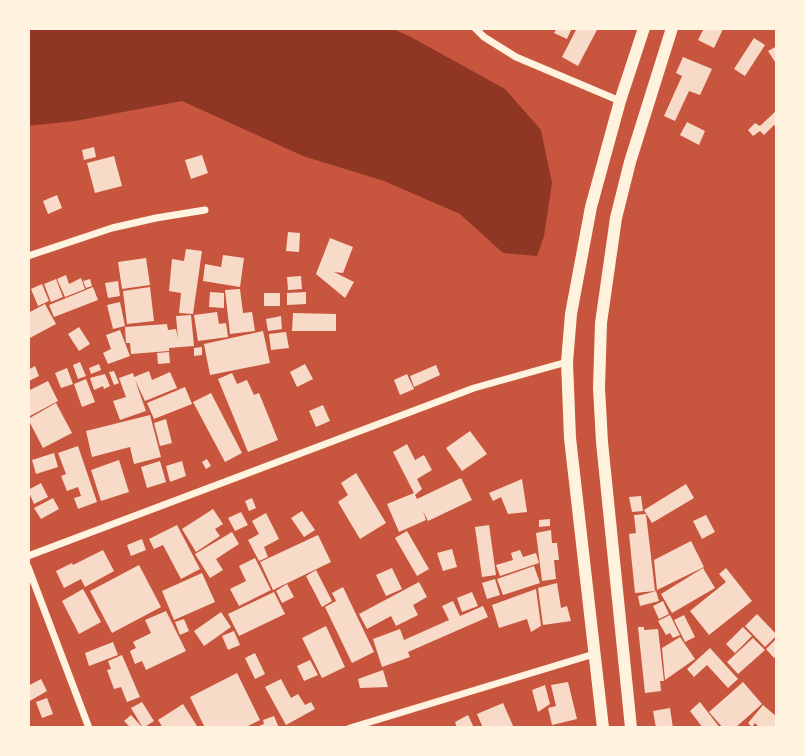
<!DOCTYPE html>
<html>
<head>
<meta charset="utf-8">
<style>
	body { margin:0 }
	#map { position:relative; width:805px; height:756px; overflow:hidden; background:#c8553d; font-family:"IBM Plex Sans",sans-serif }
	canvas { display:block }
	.frame { position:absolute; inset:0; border:30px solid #fff3e0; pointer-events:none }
</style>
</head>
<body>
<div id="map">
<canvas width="805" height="756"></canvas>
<div class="frame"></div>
</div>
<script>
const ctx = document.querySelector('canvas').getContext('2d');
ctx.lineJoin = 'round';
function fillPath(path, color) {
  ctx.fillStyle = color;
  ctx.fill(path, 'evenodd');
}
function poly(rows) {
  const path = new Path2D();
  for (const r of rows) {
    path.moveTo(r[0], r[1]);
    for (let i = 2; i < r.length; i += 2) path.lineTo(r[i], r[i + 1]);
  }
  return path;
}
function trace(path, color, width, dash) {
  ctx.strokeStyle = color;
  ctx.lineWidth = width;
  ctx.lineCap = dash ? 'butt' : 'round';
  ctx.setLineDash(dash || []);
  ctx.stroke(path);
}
const water = poly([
	[28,28,390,28,409,36,505,89,541,130,552,183,544,236,537,256,503,253,460,214,384,181,303,156,182,101,75,121,28,126]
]);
const building = poly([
	[557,28,572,28,567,39,554,33],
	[577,28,598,28,578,66,562,57],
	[704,28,723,29,714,48,698,40],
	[754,38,765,45,745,76,734,69],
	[777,46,777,65,768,51],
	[683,57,712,69,700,95,689,91,675,121,664,116,682,76,676,73],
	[777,110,777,128,774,125,764,135,760,131,753,136,748,130,755,123,760,126],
	[687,122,705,131,699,145,680,135],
	[94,147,96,157,84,160,82,150],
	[202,155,208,173,191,179,185,160],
	[114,156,122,186,95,193,87,163],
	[57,195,62,208,48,214,43,201],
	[288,232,300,233,299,252,286,251],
	[330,238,353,247,343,273,334,272,354,282,345,298,316,274],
	[186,249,202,251,193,314,179,313,181,293,169,291,172,259,184,261],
	[223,255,244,258,240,287,203,281,205,264,221,267],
	[146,258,150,285,122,289,118,262],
	[66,275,69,284,81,278,85,289,65,297,57,279],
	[301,276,302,289,288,290,287,277],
	[56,279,63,297,51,302,44,284],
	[90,279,92,286,86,288,83,281],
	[118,281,120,296,108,298,105,283],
	[42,284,49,301,38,306,31,289],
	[93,287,98,300,54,317,49,305],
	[150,287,154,321,127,324,123,291],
	[240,289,243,313,252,312,255,331,230,334,225,290],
	[210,292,224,293,224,308,209,307],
	[306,292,306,304,287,305,287,293],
	[264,293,280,293,280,306,264,306],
	[120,302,125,326,113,329,107,305],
	[45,304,56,324,28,339,28,313],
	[217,312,219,324,226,323,228,337,198,341,194,315],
	[293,313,336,314,336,331,292,331],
	[191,315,194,346,169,348,169,351,131,354,130,343,126,343,125,327,167,324,168,330,176,329,178,339,176,316],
	[281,316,282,329,268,331,266,319],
	[79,327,90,344,79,351,68,334],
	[120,330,130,356,108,364,103,353,111,349,106,335],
	[263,331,270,363,210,375,204,344],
	[286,332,289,348,271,350,269,334],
	[202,347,202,355,194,356,194,348],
	[169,352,170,363,158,364,157,353],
	[80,362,86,376,78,379,73,365],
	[99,364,101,370,91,374,89,368],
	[305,364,313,379,297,387,290,372],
	[436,365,440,375,414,387,410,376],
	[35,366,39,376,29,381,28,370],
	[67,368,73,384,61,388,55,373],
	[114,371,119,383,114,385,109,372],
	[149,371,152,380,170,372,177,388,145,401,135,380,146,411,120,420,113,401,126,397,119,378,133,373,134,377],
	[232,373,237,384,247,380,254,395,259,393,278,440,248,452,218,379],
	[105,374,110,386,104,389,103,386,94,390,90,378],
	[407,374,414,389,400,395,394,380],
	[86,379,95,402,82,407,74,384],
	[48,381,58,401,28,417,28,391],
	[185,387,192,404,154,419,147,403],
	[211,393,242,453,225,462,193,402],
	[56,403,72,433,43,448,28,419],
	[323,405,330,421,316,427,309,411],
	[150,415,161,457,134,464,130,447,92,457,86,431],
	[166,419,172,443,160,446,154,423],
	[470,431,487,454,462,471,446,448],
	[407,444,415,460,424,455,432,470,417,479,422,489,415,495,417,499,461,478,472,500,428,521,423,511,426,520,399,532,387,504,414,493,393,452],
	[78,446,97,502,78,509,74,498,81,496,78,487,67,491,61,476,66,474,58,453],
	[54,453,58,467,36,474,32,460],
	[207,459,211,466,206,469,202,462],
	[119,460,129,492,101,501,91,470],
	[160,461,166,482,147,488,141,467],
	[182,461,186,476,170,482,166,466],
	[356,473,386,523,360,539,338,502,348,495,341,483],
	[522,479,527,512,508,514,501,497,493,501,489,493],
	[41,483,48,497,34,504,28,490],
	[686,484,694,498,652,523,644,510],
	[641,496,643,511,632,512,629,497],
	[53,498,59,509,41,519,34,508],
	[252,498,256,508,249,511,245,501],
	[213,509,223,524,215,529,220,536,196,552,182,529],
	[302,511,315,530,304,537,291,518],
	[241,512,248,525,235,531,228,518],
	[266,513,279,539,264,547,268,557,259,561,248,540,259,534,252,521],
	[646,514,655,591,635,593,629,534,636,533,634,515],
	[706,515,715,532,702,539,693,521],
	[550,519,550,526,539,527,539,520],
	[177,525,200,569,181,579,163,545,154,549,149,539],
	[489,525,496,575,482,577,475,527],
	[551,530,552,543,557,543,559,560,554,560,556,579,542,581,536,533],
	[407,531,429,569,417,576,395,538],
	[232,532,239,544,216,559,223,570,210,578,195,554],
	[318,535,331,562,273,590,260,562],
	[142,539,146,550,131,556,127,545],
	[691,541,704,567,657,590,654,560],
	[452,549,457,567,443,571,437,553],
	[103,550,114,571,85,587,81,579,64,588,56,571,72,563,73,565],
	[520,550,523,557,536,553,539,563,500,576,496,565,513,560,511,553],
	[255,558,271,590,239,606,230,589,246,581,239,566],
	[139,565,161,607,112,633,90,591],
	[534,566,540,583,503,595,497,579],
	[392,568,402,589,386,596,376,575],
	[703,568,715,588,672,613,661,594],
	[726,568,752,601,709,635,690,611,726,582,719,574],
	[316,570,332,601,322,607,306,576],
	[202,573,215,602,174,620,162,591],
	[495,579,500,595,487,599,482,583],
	[419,582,427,597,413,605,418,615,396,626,391,616,367,629,359,614],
	[557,583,561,608,567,606,571,621,543,625,538,588],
	[287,584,294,597,282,603,276,591],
	[343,587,374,652,352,663,325,607,336,601,332,593],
	[83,589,101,622,79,634,62,601],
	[536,589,541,626,531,632,527,619,499,628,492,605],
	[656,591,659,601,640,606,638,596],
	[274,592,285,614,239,636,228,614],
	[472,592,478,606,462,612,457,598],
	[453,601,460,616,483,606,488,617,408,652,410,657,382,667,373,639,400,629,404,640,449,620,442,606],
	[663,601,669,614,659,619,653,606],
	[166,611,186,651,146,670,142,661,135,664,130,651,136,648,133,642,151,633,145,620],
	[221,612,231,627,204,646,194,631],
	[757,614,777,635,765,647,745,626],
	[670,615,680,635,673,638,670,633,666,635,658,621],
	[684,615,695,637,685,642,674,620],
	[184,619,189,631,180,635,175,622],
	[326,626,345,667,322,678,302,638],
	[638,627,644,627,644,630,658,629,664,681,660,681,661,691,645,693],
	[743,627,752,636,735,653,726,644],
	[234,631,240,645,228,650,222,636],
	[680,637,695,659,665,680,662,648],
	[753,638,765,650,738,674,727,662],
	[777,638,777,655,774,658,766,649],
	[113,642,118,655,89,666,85,653],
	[710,648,738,679,728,688,707,665,694,677,687,669],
	[255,653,265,674,255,679,245,658],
	[122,655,140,697,127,702,121,687,114,689,107,670,111,669,108,661],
	[310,660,318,675,304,681,297,666],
	[383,670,388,687,360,688,358,679],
	[237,673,260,720,244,728,205,728,190,697],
	[41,679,47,691,28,702,28,686],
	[281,679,291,698,298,694,305,705,311,702,315,709,286,725,265,687],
	[568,682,577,719,552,725,548,708,556,706,551,685],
	[743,682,762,704,735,728,723,728,709,712],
	[545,685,550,704,538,712,532,690],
	[47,698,53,714,42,718,36,702],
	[142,702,154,721,143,728,131,708],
	[700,702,720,728,703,728,690,711],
	[503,703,514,728,483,728,477,714],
	[183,704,197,726,195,728,163,728,158,720],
	[763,705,777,717,777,728,760,728,755,723,752,727,748,723],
	[670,708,673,728,656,728,653,711],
	[131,715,143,728,127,728,129,726,124,721],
	[468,715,474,728,457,728,455,722],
	[274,716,279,728,254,728,264,724,263,720]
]);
const minor = poly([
	[475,28,484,37,516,57,620,101],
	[28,256,112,228,156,218,205,210],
	[28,556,474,388,567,362],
	[28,567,89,728],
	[350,728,594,654]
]);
const tertiary = poly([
	[603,728,570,438,567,362,571,314,591,207,620,101,644,28],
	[631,728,602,442,599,388,601,323,616,218,630,162,672,28]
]);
fillPath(water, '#8f3625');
fillPath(building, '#f7dbc8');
trace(minor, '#fff3e0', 7);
trace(tertiary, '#fff3e0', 12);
</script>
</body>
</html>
